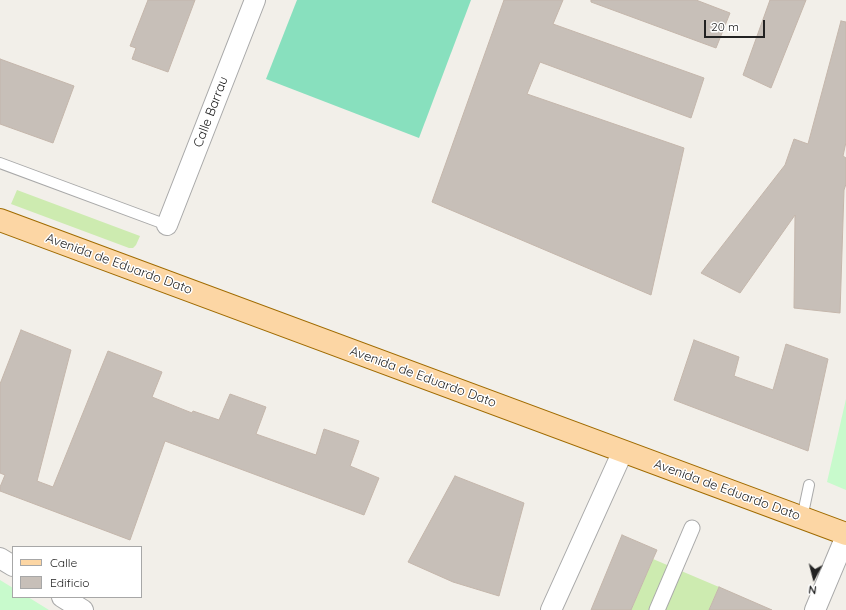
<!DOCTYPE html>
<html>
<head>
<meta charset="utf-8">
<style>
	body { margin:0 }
	#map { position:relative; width:846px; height:610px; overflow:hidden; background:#f2efe9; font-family:Quicksand,sans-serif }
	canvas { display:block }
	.legend { position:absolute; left:12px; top:546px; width:130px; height:52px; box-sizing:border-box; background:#fff; border:1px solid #a7a7a7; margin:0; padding:5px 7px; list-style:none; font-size:12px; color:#222 }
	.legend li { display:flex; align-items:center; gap:8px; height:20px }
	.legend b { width:20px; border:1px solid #a7a7a7 }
	.north { position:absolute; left:794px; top:558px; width:40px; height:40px; -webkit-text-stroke:3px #fff; paint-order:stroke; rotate:187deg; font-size:11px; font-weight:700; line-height:16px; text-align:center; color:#222 }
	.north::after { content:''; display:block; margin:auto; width:14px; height:18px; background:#222; clip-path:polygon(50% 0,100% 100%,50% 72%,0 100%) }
	.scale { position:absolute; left:704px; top:20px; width:61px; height:18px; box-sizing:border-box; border:2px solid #222; border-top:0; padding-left:5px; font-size:12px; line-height:14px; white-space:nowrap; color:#222; -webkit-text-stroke:3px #fff; paint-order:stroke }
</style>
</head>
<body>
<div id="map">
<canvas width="846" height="610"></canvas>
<ul class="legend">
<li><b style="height:5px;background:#fcd6a4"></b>Calle</li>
<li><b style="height:11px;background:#c7bfb8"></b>Edificio</li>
</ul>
<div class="north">N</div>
<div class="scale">20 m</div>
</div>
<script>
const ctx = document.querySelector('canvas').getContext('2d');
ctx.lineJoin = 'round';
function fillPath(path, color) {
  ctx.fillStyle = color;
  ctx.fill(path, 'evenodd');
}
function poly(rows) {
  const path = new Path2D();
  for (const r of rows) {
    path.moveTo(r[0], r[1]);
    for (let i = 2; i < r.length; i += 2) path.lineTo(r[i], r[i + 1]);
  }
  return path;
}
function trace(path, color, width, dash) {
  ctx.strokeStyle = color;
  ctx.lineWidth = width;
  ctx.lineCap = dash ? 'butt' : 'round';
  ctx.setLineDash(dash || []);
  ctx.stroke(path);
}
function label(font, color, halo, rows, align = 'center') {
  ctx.font = font + ' Quicksand,sans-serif';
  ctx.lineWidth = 3;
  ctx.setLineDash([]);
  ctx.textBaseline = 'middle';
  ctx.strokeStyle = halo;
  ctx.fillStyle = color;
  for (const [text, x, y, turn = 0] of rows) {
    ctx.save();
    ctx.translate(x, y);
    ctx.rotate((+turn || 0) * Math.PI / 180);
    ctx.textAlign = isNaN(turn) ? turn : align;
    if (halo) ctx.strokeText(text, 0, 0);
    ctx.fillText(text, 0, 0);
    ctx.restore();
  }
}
const grass = poly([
	[17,190,140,236,136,245,133,248,129,248,11,204],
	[653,559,719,587,709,610,631,610]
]);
const park = poly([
	[846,399,846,490,827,482],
	[0,580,13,588,13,597,28,597,49,610,0,610]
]);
const pitch = poly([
	[297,0,471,0,419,138,266,79]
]);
const building = poly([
	[148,0,195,0,168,72,132,59,136,48,130,46,148,0],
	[504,0,563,0,553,24,704,78,691,118,540,62,527,94,684,148,651,295,432,202,504,0],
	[591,0,696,0,730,13,716,48,591,2,591,0],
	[770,0,806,0,771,88,743,75,770,0],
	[841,21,846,22,846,142,843,156,846,158,846,184,844,190,840,313,794,308,795,215,740,293,701,273,785,165,794,139,808,144,841,21],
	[0,59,74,86,53,143,0,124,0,59],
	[21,330,71,350,37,481,53,487,108,351,162,372,152,397,192,413,193,411,219,420,230,394,266,407,256,434,316,455,324,429,359,441,350,466,379,478,364,515,165,441,130,540,0,491,0,487,5,475,0,473,0,384,21,330],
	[694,340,739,357,734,376,773,390,786,344,828,359,808,451,674,400,694,340],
	[455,476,524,503,499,596,453,582,408,562,455,476],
	[622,535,657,550,653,559,631,610,591,610,622,535],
	[719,587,772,610,709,610,719,587]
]);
const service = poly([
	[0,163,167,225],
	[802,518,809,485]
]);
const pedestrian = poly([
	[657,610,692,528]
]);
const minor = poly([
	[167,225,255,0],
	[0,558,13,566],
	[62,597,83,610],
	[551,610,623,451],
	[815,610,846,536]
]);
const primary = poly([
	[0,220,846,534]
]);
const streetNames = [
	["Calle Barrau",211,112,-69],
	["Avenida de Eduardo Dato",119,264,20],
	["Avenida de Eduardo Dato",423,377,20],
	["Avenida de Eduardo Dato",727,490,20]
];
fillPath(grass, '#cdebb0');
fillPath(park, '#c8facc');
fillPath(pitch, '#88e0be');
fillPath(building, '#c7bfb8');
trace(building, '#c4b6ab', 1);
trace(service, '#a9a9a9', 12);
trace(pedestrian, '#a9a9a9', 17);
trace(minor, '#a9a9a9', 22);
trace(primary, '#a06b00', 24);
trace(service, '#fff', 10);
trace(pedestrian, '#fff', 15);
trace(minor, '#fff', 20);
trace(primary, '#fcd6a4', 22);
label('13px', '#222', '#fff', streetNames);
</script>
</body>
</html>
